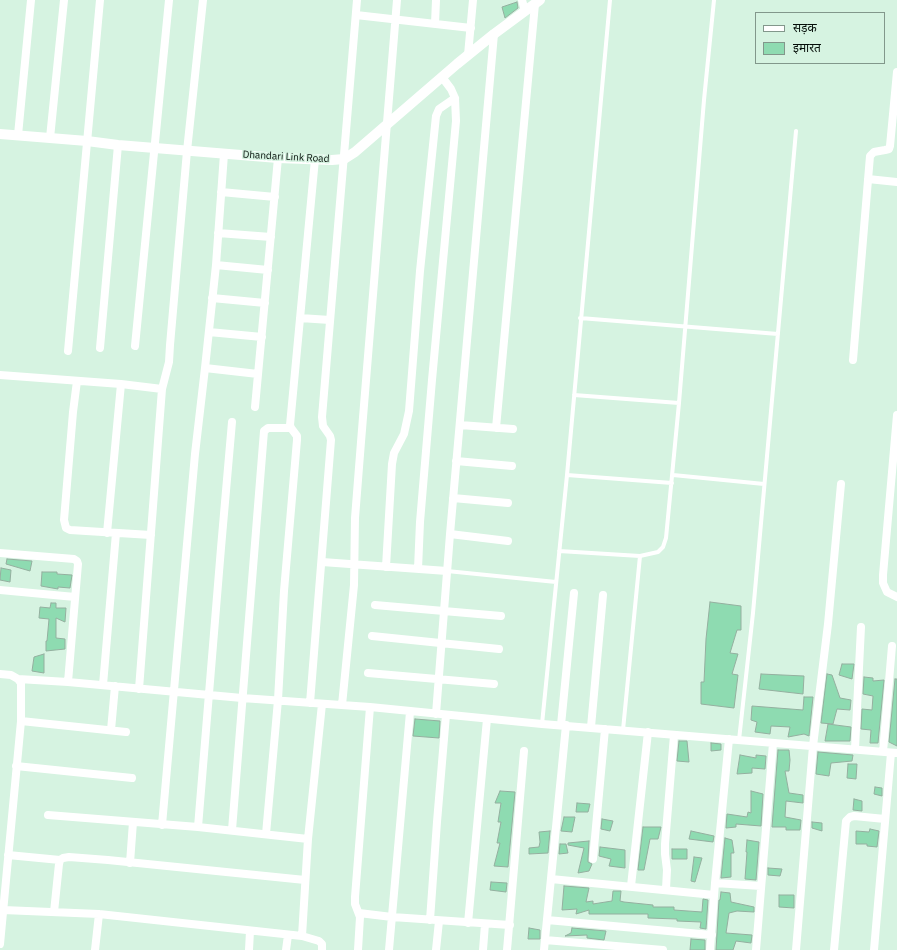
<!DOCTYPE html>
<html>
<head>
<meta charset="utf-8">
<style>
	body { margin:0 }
	#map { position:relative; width:897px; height:950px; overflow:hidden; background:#d6f3e1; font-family:"IBM Plex Sans","Noto Sans Devanagari",sans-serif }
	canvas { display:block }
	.legend { position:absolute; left:755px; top:12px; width:130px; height:52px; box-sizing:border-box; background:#d6f3e1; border:1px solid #82978b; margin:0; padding:5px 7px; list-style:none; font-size:12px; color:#050e09 }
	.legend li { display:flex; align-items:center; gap:8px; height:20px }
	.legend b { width:20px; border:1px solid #82978b }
</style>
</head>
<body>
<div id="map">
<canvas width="897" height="950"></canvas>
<ul class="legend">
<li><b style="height:5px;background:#fff"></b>सड़क</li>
<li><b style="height:11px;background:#8edbb1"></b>इमारत</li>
</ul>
</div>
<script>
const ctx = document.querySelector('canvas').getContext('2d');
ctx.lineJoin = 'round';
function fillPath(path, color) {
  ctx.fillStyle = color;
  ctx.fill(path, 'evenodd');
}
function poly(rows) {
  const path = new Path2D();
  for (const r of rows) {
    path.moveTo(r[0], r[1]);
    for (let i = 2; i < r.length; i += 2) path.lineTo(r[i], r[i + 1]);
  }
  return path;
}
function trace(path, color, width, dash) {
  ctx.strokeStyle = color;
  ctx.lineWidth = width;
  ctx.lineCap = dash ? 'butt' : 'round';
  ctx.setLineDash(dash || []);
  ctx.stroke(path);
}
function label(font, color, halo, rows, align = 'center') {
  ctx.font = font + ' "IBM Plex Sans",sans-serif';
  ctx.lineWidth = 3;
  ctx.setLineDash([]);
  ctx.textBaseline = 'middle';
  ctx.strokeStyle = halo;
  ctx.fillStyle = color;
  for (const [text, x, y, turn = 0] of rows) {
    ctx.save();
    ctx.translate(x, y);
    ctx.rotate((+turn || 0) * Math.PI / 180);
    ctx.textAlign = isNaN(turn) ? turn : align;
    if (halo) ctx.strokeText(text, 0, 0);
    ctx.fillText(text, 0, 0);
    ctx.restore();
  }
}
const building = poly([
	[517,2,518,8,505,18,502,7,517,2],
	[7,559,32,561,30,571,6,564,7,559],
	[1,568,11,570,10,582,0,580,1,568],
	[42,572,57,572,57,574,72,575,70,588,58,587,58,589,41,586,42,572],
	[710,602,741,606,741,630,737,630,730,653,738,654,732,674,738,675,734,708,701,704,701,682,704,682,706,639,710,602],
	[51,603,56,603,56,608,66,608,65,622,56,618,56,638,65,639,65,649,46,651,46,641,47,641,49,619,39,618,40,607,50,608,51,603],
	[44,654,44,673,32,671,34,657,44,654],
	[842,664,854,664,852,679,839,675,842,664],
	[761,674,804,676,803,694,759,689,761,674],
	[827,674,832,675,840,698,851,700,850,710,837,709,833,724,821,723,827,674],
	[864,677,873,678,873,681,884,680,878,743,870,743,871,730,861,729,862,709,872,710,873,696,863,694,864,677],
	[895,679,897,679,897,746,889,742,895,679],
	[804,697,813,697,809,736,804,734,788,737,790,727,771,726,770,734,755,732,757,722,751,720,752,706,803,710,804,697],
	[415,719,440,721,439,738,413,736,415,719],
	[828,724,851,727,850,741,825,741,828,724],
	[679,741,687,741,689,762,677,761,679,741],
	[711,743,721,744,721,750,711,751,711,743],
	[778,750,789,750,790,760,789,771,785,771,789,793,803,795,803,803,786,801,785,817,801,820,800,830,786,830,786,827,772,827,778,750],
	[818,752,853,755,852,761,831,763,829,776,816,774,818,752],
	[740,755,756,758,756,755,766,756,765,769,752,768,752,773,737,774,740,755],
	[848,764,857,764,856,779,847,778,848,764],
	[875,787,882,788,882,796,874,794,875,787],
	[500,791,515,792,508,867,494,866,500,843,497,843,501,822,498,822,501,803,495,803,500,791],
	[751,791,763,794,761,826,736,824,736,827,726,828,727,814,747,817,748,812,751,813,751,791],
	[854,799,862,801,862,811,853,810,854,799],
	[577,803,590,804,588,812,576,812,577,803],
	[564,817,575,817,572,832,561,831,564,817],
	[602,819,613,821,610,831,601,829,602,819],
	[812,822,822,823,822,831,812,828,812,822],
	[643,827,661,827,658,839,650,839,644,870,638,870,643,827],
	[870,829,879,831,877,847,867,846,867,844,856,844,856,831,869,832,870,829],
	[550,831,548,853,529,854,529,848,539,847,540,842,539,832,550,831],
	[691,831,714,836,713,842,689,839,691,831],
	[725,838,732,840,734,853,731,853,731,877,721,878,725,838],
	[747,840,759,842,756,880,745,879,747,852,746,852,747,840],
	[589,841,588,859,588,862,592,864,589,871,578,873,584,848,568,845,568,843,589,841],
	[560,844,566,844,568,853,559,854,560,844],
	[600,847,625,850,625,868,609,866,611,859,599,856,600,847],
	[672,849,687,849,687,859,672,859,672,849],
	[694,857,702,858,695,882,691,881,694,857],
	[768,868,782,869,780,876,768,875,768,868],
	[491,882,507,883,506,892,490,890,491,882],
	[564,886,589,888,586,902,593,901,593,904,612,901,613,891,621,891,620,901,624,902,653,905,653,907,674,907,674,910,702,912,703,899,708,900,706,929,700,928,701,922,677,921,677,919,648,918,648,914,589,914,589,910,576,914,577,909,562,910,564,886],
	[721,892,730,893,731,902,754,907,754,912,737,911,729,913,726,933,752,935,751,943,736,941,733,950,716,950,719,900,720,900,721,892],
	[779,895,794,895,794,908,779,907,779,895],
	[529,928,540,930,540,939,528,939,529,928],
	[572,928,606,931,604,940,587,938,587,935,565,936,571,933,572,928],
	[691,939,705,940,705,950,690,950,691,939]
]);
const service = poly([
	[580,318,778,334],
	[574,395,679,403],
	[567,475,672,483],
	[673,475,764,484],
	[559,551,640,556,658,552,663,547,666,538,679,403,704,100,714,0],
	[447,571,556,582],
	[542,724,567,475,610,0],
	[623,730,640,556],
	[739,740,753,613,796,131]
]);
const minor = poly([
	[522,0,525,11],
	[356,15,471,28],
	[435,24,436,0],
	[468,55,473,0],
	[18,135,31,0],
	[50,138,64,0],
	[868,179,897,182],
	[221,192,275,197],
	[218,233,271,237],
	[216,265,268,270],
	[212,298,265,303],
	[300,318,330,320],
	[209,332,262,337],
	[135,346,169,0],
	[100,348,118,145],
	[68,351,100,0],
	[853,360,870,156,874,152,885,150,889,149,890,146,897,72],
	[205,368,258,374],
	[0,375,121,384,162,389],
	[77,381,73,412,64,520,66,528,70,530,151,535],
	[255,407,278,158],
	[897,415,883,575,883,583,887,592,897,597],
	[460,425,513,429],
	[496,428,535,4],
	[456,461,512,466],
	[453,498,508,503],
	[107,533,121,384],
	[450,534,508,541],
	[0,553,74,559,77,561,78,564,68,682],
	[322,562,447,571],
	[386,567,392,464,394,453,404,434,409,411,420,271,436,116,439,109,455,98],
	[418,569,420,522,432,380,456,121,455,98,451,89,442,77],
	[0,590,75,597],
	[375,605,501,616],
	[372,636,499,649],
	[368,673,494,684],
	[0,674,11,675,18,679,68,682,242,698,370,707,542,724,897,753],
	[103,685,116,533],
	[139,689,162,389,169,362,170,345,187,151,203,0],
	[310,703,331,440,330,436,323,426,322,417,357,0],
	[342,705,354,585,355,518,361,442,397,0],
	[436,714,450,534,494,34],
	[21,721,126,732],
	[561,725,574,593],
	[591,727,603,595],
	[111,730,115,686],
	[855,749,861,627],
	[883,752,892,646],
	[16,766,132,778],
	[48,815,198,827,308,839],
	[162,825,195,454,205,368,216,265,224,154],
	[198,827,221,548,232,422],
	[232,830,264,431,268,428,291,428],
	[266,834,278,700,284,591,297,440,297,436,291,428,290,425,315,159],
	[8,855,60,860],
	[593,859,605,729],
	[130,863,133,822],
	[551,879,714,895],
	[715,883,761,886],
	[631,886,648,732],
	[666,889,667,870,665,854,665,844,674,735],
	[3,910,99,914,302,936,319,941,322,944,322,950],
	[54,912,59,864,60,860,63,858,69,857,108,860,305,880],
	[359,913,392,917,510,925],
	[430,920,437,822,446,715],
	[547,920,712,935],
	[468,923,487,719],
	[302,936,308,839,322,704],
	[545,940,663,950],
	[0,944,21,721,21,683,18,679],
	[95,950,99,914],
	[249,950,250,931],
	[286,950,288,935],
	[358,950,360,917,355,904,355,897,370,707],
	[389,950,410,712],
	[436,950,439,921],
	[483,950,485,924],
	[507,950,524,751],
	[544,950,566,725],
	[710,950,715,883,729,739],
	[756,950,773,743],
	[796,950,813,746,828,624,841,484],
	[834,950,846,821,850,817,854,816,885,819],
	[874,950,891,753]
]);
const tertiary = poly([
	[0,134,87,141,118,145,278,158,332,160,344,159,355,152,457,64,494,34,540,0]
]);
const streetNames = [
	["Dhandari Link Road",286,157,3]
];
fillPath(building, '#8edbb1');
trace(building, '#94af9f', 1);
trace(service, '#fff', 4);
trace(minor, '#fff', 8);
trace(tertiary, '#fff', 10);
label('10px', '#050e09', '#d6f3e1', streetNames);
</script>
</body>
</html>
